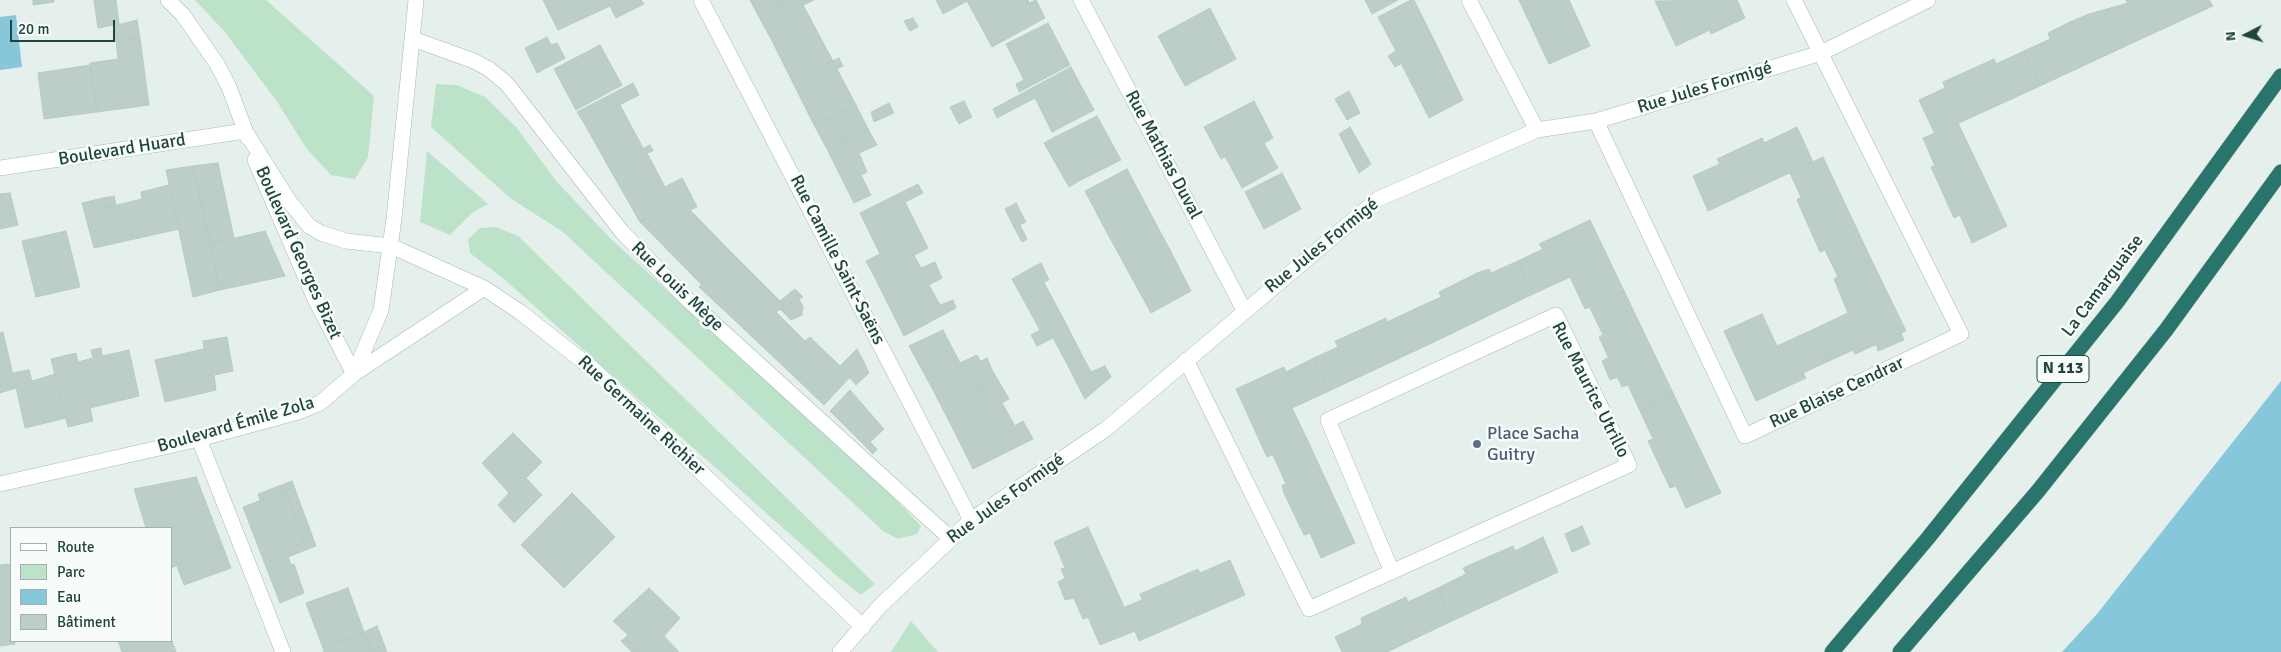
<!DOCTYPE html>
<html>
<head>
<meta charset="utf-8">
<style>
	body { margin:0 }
	#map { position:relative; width:2281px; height:652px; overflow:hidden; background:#e5f0ec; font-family:Signika,sans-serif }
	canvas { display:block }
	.legend { position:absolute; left:10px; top:527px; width:162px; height:115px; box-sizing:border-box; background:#f7fbf9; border:1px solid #a1b2ae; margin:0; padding:6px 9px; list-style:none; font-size:15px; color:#21453e }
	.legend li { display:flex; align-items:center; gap:10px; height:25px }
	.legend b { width:25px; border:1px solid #a1b2ae }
	.north { position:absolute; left:2221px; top:10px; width:50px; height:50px; -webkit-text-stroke:4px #f7fbf9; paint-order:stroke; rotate:265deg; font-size:14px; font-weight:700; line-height:20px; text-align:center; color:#21453e }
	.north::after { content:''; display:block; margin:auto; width:18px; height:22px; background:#21453e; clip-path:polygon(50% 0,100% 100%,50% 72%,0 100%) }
	.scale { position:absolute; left:10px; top:20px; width:105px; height:22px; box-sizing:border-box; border:2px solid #21453e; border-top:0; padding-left:6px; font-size:15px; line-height:18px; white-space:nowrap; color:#21453e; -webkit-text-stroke:4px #f7fbf9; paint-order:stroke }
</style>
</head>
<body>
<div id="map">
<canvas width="2281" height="652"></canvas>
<ul class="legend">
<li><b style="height:6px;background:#fff"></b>Route</li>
<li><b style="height:14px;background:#bce3c9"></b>Parc</li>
<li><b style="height:14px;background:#87c7db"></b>Eau</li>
<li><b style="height:14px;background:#bdcec8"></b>Bâtiment</li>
</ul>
<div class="north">N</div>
<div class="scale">20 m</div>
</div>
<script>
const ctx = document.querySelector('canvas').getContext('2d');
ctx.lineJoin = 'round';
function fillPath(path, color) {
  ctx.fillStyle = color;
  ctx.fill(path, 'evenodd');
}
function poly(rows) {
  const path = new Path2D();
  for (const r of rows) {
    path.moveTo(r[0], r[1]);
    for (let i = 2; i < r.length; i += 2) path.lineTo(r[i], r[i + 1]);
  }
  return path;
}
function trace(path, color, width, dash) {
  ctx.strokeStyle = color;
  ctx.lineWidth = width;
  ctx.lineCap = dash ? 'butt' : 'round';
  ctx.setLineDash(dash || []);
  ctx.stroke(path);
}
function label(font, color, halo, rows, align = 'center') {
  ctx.font = font + ' Signika,sans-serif';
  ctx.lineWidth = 5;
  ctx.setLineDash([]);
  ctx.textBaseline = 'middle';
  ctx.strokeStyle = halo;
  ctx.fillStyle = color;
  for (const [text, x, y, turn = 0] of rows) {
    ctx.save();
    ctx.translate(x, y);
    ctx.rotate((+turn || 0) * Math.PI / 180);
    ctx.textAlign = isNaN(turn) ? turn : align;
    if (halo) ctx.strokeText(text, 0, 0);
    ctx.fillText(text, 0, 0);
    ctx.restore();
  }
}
const green = poly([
	[195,0,266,0,374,96,368,157,355,179,331,175,306,148,278,103,224,31],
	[436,84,457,85,485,97,516,127,557,182,611,239,891,495,921,526,917,534,898,539,883,531,563,232,510,198,431,127],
	[427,151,488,204,472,213,450,235,420,222],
	[496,227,518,236,875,584,861,595,838,577,504,279,470,253,468,239,480,228],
	[911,621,938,652,891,652]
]);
const water = poly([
	[16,15,22,67,0,70,0,17],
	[2281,381,2281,652,2062,652,2097,614]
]);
const building = poly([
	[33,0,54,0,54,2,33,5,33,0],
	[94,0,116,0,119,24,98,28,94,0],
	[543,0,607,0,610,6,558,30,543,0],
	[607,0,641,0,644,4,616,18,607,0],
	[750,0,787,0,758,15,750,0],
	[787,0,814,0,803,5,810,18,771,39,758,15,787,0],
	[936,0,969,0,943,14,936,0],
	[969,0,1028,0,1029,3,1036,0,1045,18,992,47,967,1,969,0],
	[1365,0,1398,0,1372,14,1365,0],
	[1411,0,1414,0,1436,44,1395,67,1388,56,1396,51,1378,17,1411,0],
	[1519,0,1569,0,1590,46,1549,64,1519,0],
	[1737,0,1745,18,1711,34,1710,30,1676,46,1655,1,1737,0],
	[2126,0,2209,0,2213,6,2143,38,2126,0],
	[2128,3,2143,38,2040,86,2024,51,2050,39,2048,33,2070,22,2089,14,2128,3],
	[1210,8,1236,59,1185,86,1158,36,1210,8],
	[810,18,833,61,792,81,771,39,810,18],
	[913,18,918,27,910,31,904,21,913,18],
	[137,20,140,38,116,41,114,26,137,20],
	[1048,23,1070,65,1019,92,1016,84,1024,80,1006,44,1048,23],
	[547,37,551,45,557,43,565,58,537,73,525,48,547,37],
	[140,38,149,105,97,112,90,63,118,59,116,41,140,38],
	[1436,44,1463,100,1429,118,1401,63,1436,44],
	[600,45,622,85,576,110,554,69,600,45],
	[2024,51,2040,86,1935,134,1919,100,1945,88,1943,82,1994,59,1996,64,2024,51],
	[839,58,843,66,837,69,856,105,814,125,792,81,839,58],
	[90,65,97,112,44,119,38,73,90,65],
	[1071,67,1094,110,1052,132,1035,98,997,118,993,109,1071,67],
	[633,83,639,95,584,123,577,112,633,83],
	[1349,91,1360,113,1347,120,1335,99,1349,91],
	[964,101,972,117,959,124,950,107,964,101],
	[1254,101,1270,132,1221,159,1204,127,1254,101],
	[889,103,894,113,874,122,871,112,889,103],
	[620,105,643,148,608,166,584,123,620,105],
	[856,105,868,129,827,149,814,125,856,105],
	[1097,116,1121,160,1079,181,1055,137,1097,116],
	[1958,123,2007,226,1972,243,1960,215,1954,218,1931,167,1935,166,1923,138,1958,123],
	[1350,127,1371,164,1359,173,1339,134,1350,127],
	[1797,127,1813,162,1708,211,1693,176,1720,164,1717,159,1762,138,1764,143,1797,127],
	[868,129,877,145,859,153,867,172,861,175,871,195,854,203,827,149,868,129],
	[1270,132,1273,138,1264,143,1278,168,1242,188,1225,156,1270,132],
	[1055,137,1079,181,1069,187,1044,143,1055,137],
	[650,145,653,151,647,153,665,187,682,178,691,195,640,222,608,166,650,145],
	[1823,157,1872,261,1838,277,1825,250,1820,252,1797,200,1801,197,1790,173,1823,157],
	[218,163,234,238,210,244,193,166,218,163],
	[193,166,220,290,193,297,166,170,193,166],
	[1127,169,1147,207,1105,229,1085,191,1127,169],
	[1282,173,1301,209,1264,229,1245,192,1282,173],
	[918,184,923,193,905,202,928,248,874,276,866,261,880,254,860,213,918,184],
	[169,185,179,229,94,248,82,203,103,198,105,208,142,199,141,192,169,185],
	[10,193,18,225,0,229,0,194,10,193],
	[691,195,697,207,690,210,732,253,701,284,640,222,691,195],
	[114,196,116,205,105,208,103,198,114,196],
	[1016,203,1026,222,1014,227,1005,209,1016,203],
	[1147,207,1170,250,1128,271,1105,229,1147,207],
	[1590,220,1624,291,1585,309,1570,277,1533,294,1518,261,1543,249,1539,244,1590,220],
	[1020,225,1027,239,1022,242,1014,227,1020,225],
	[66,231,80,287,36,297,22,241,66,231],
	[265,231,285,276,220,290,210,244,265,231],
	[1170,250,1191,291,1151,313,1128,271,1170,250],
	[732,253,780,301,795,289,803,297,744,329,699,287,732,253],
	[914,255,921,268,935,262,942,278,929,285,940,305,953,300,956,308,904,336,874,276,914,255],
	[1518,261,1533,294,1432,343,1415,309,1441,297,1439,292,1477,273,1489,269,1491,273,1518,261],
	[1872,261,1906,331,1855,354,1853,350,1829,361,1814,329,1848,313,1834,279,1872,261],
	[1041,263,1049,280,1044,282,1035,266,1041,263],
	[1035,266,1063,318,1040,330,1012,279,1035,266],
	[1624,291,1674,395,1640,411,1628,385,1622,387,1599,337,1603,335,1590,308,1624,291],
	[799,299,803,307,802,315,791,320,780,309,799,299],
	[1415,309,1432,343,1329,391,1314,358,1338,347,1335,341,1338,340,1386,318,1387,322,1415,309],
	[776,312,805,341,810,337,840,366,857,349,864,362,824,405,744,329,776,312],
	[1762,314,1777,346,1814,329,1829,361,1803,373,1806,378,1756,401,1724,331,1762,314],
	[1063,318,1082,355,1067,364,1053,338,1037,346,1031,335,1063,318],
	[943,330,960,363,977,355,981,362,932,388,909,346,943,330],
	[3,332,16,388,0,393,0,333,3,332],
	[1901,333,1904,340,1878,351,1876,344,1901,333],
	[227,337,233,371,214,375,216,390,165,402,155,360,204,349,203,341,227,337],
	[101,348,102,356,129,350,139,396,90,408,93,421,68,427,51,359,76,353,78,362,93,358,91,350,101,348],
	[1082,355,1099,387,1085,399,1067,364,1082,355],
	[987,358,992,370,974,378,990,409,952,427,932,388,987,358],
	[1314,358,1329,391,1292,408,1307,439,1267,457,1236,389,1284,367,1286,372,1314,358],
	[1608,358,1618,377,1610,380,1602,361,1608,358],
	[864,362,869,373,856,385,849,377,864,362],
	[1105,366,1111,377,1099,387,1091,372,1105,366],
	[29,370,32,381,55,374,66,418,25,428,13,373,29,370],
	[992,370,1009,399,990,409,974,378,992,370],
	[850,390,884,429,870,442,877,449,873,454,830,411,850,390],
	[1674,395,1721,493,1686,508,1676,486,1670,488,1648,441,1653,439,1640,411,1674,395],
	[1002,403,1015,426,1023,421,1033,439,973,469,952,427,1002,403],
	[513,433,542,462,526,478,542,495,514,523,498,505,509,493,482,463,513,433],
	[1307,439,1355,543,1321,558,1310,533,1304,535,1284,493,1282,485,1286,484,1273,455,1307,439],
	[196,477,223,547,171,568,171,528,146,528,134,489,196,477],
	[292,481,316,546,288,557,285,549,305,542,286,491,260,500,258,494,292,481],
	[286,491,305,542,285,549,291,565,294,564,304,593,280,603,243,507,286,491],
	[572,493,589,510,580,518,607,545,564,588,521,545,572,493],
	[589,510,615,537,607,545,580,518,589,510],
	[1582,526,1590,544,1572,552,1565,534,1582,526],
	[1088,527,1135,631,1100,645,1088,617,1083,619,1061,569,1065,568,1054,542,1088,527],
	[1543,537,1558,572,1452,621,1438,588,1466,574,1463,568,1513,546,1515,551,1543,537],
	[223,547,231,568,184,585,177,566,223,547],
	[1230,560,1245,595,1139,641,1125,607,1142,600,1140,594,1198,569,1200,573,1230,560],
	[11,564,11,641,15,641,15,644,0,646,0,565,11,564],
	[1065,578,1074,598,1065,600,1058,582,1065,578],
	[348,588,364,632,323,648,306,603,348,588],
	[649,588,680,618,664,636,679,652,640,652,625,638,628,635,613,621,649,588],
	[1438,588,1452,621,1387,652,1342,652,1335,637,1362,624,1361,618,1406,597,1408,602,1438,588],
	[377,626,387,652,377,652,376,649,371,650,364,632,377,626],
	[364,632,371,650,376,649,377,652,324,652,323,648,364,632],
	[171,638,176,652,122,652,118,641,171,641,171,638],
	[625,638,640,652,632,652,621,641,625,638]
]);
const street = poly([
	[168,0,183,15,217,64,229,87,248,138],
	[701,0,971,520],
	[1081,0,1244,310],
	[1469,0,1537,130],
	[413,39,474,61,489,69,507,84,622,232,688,300,950,538],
	[1596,121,1745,436,1961,334,1794,0],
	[245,131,289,201,309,226,321,233,346,241,391,246,484,288,520,312,594,370,863,627],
	[255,160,315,299,354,374],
	[0,168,245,131],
	[1186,360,1309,609,1629,465,1556,315,1328,420,1392,572],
	[355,373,484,288],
	[199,439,283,652],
	[0,484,199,439,298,412,320,403,354,374,381,310,394,219,416,0],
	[840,652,880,606,971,520,1106,429,1378,199,1537,130,1596,121,1821,53,1928,0]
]);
const highway = poly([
	[1832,652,1928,538,2117,302,2281,76],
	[1900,652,2038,491,2166,330,2281,172]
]);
const markers = [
	[1477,444,5,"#5c6f8a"]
];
const shields = [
	[2063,369,52]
];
const shieldNames = [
	["N 113",2063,369]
];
const streetNames = [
	["Rue Jules Formigé",1705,88,-17],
	["Boulevard Huard",122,150,-9],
	["Rue Mathias Duval",1163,155,62],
	["Rue Jules Formigé",1322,246,-39],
	["Boulevard Georges Bizet",298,253,66],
	["Rue Camille Saint-Saëns",837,260,63],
	["La Camarguaise",2103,286,-53],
	["Rue Louis Mège",677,287,44],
	["Rue Maurice Utrillo",1590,390,63],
	["Rue Blaise Cendrar",1837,393,-25],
	["Rue Germaine Richier",641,416,43],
	["Boulevard Émile Zola",236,425,-16],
	["Rue Jules Formigé",1006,499,-36]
];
const serviceNames = [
	["Place Sacha",1487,434],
	["Guitry",1487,455]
];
fillPath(green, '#bce3c9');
fillPath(water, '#87c7db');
fillPath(building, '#bdcec8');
trace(building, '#b6cbc4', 1);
trace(street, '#a6b9b4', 16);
trace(highway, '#c1cbc9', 16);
trace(street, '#fff', 15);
trace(highway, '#29756b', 15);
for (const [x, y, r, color] of markers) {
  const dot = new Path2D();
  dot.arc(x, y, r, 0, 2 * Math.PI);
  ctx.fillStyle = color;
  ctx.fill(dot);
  trace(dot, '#f7fbf9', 2);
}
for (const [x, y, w] of shields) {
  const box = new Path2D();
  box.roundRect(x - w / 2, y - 13.5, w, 27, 4);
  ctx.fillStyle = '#f7fbf9';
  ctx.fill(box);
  trace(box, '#21453e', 1);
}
label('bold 16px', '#21453e', null, shieldNames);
label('18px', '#21453e', '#f7fbf9', streetNames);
label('18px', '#4e5e75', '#f7fbf9', serviceNames, 'left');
</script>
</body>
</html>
